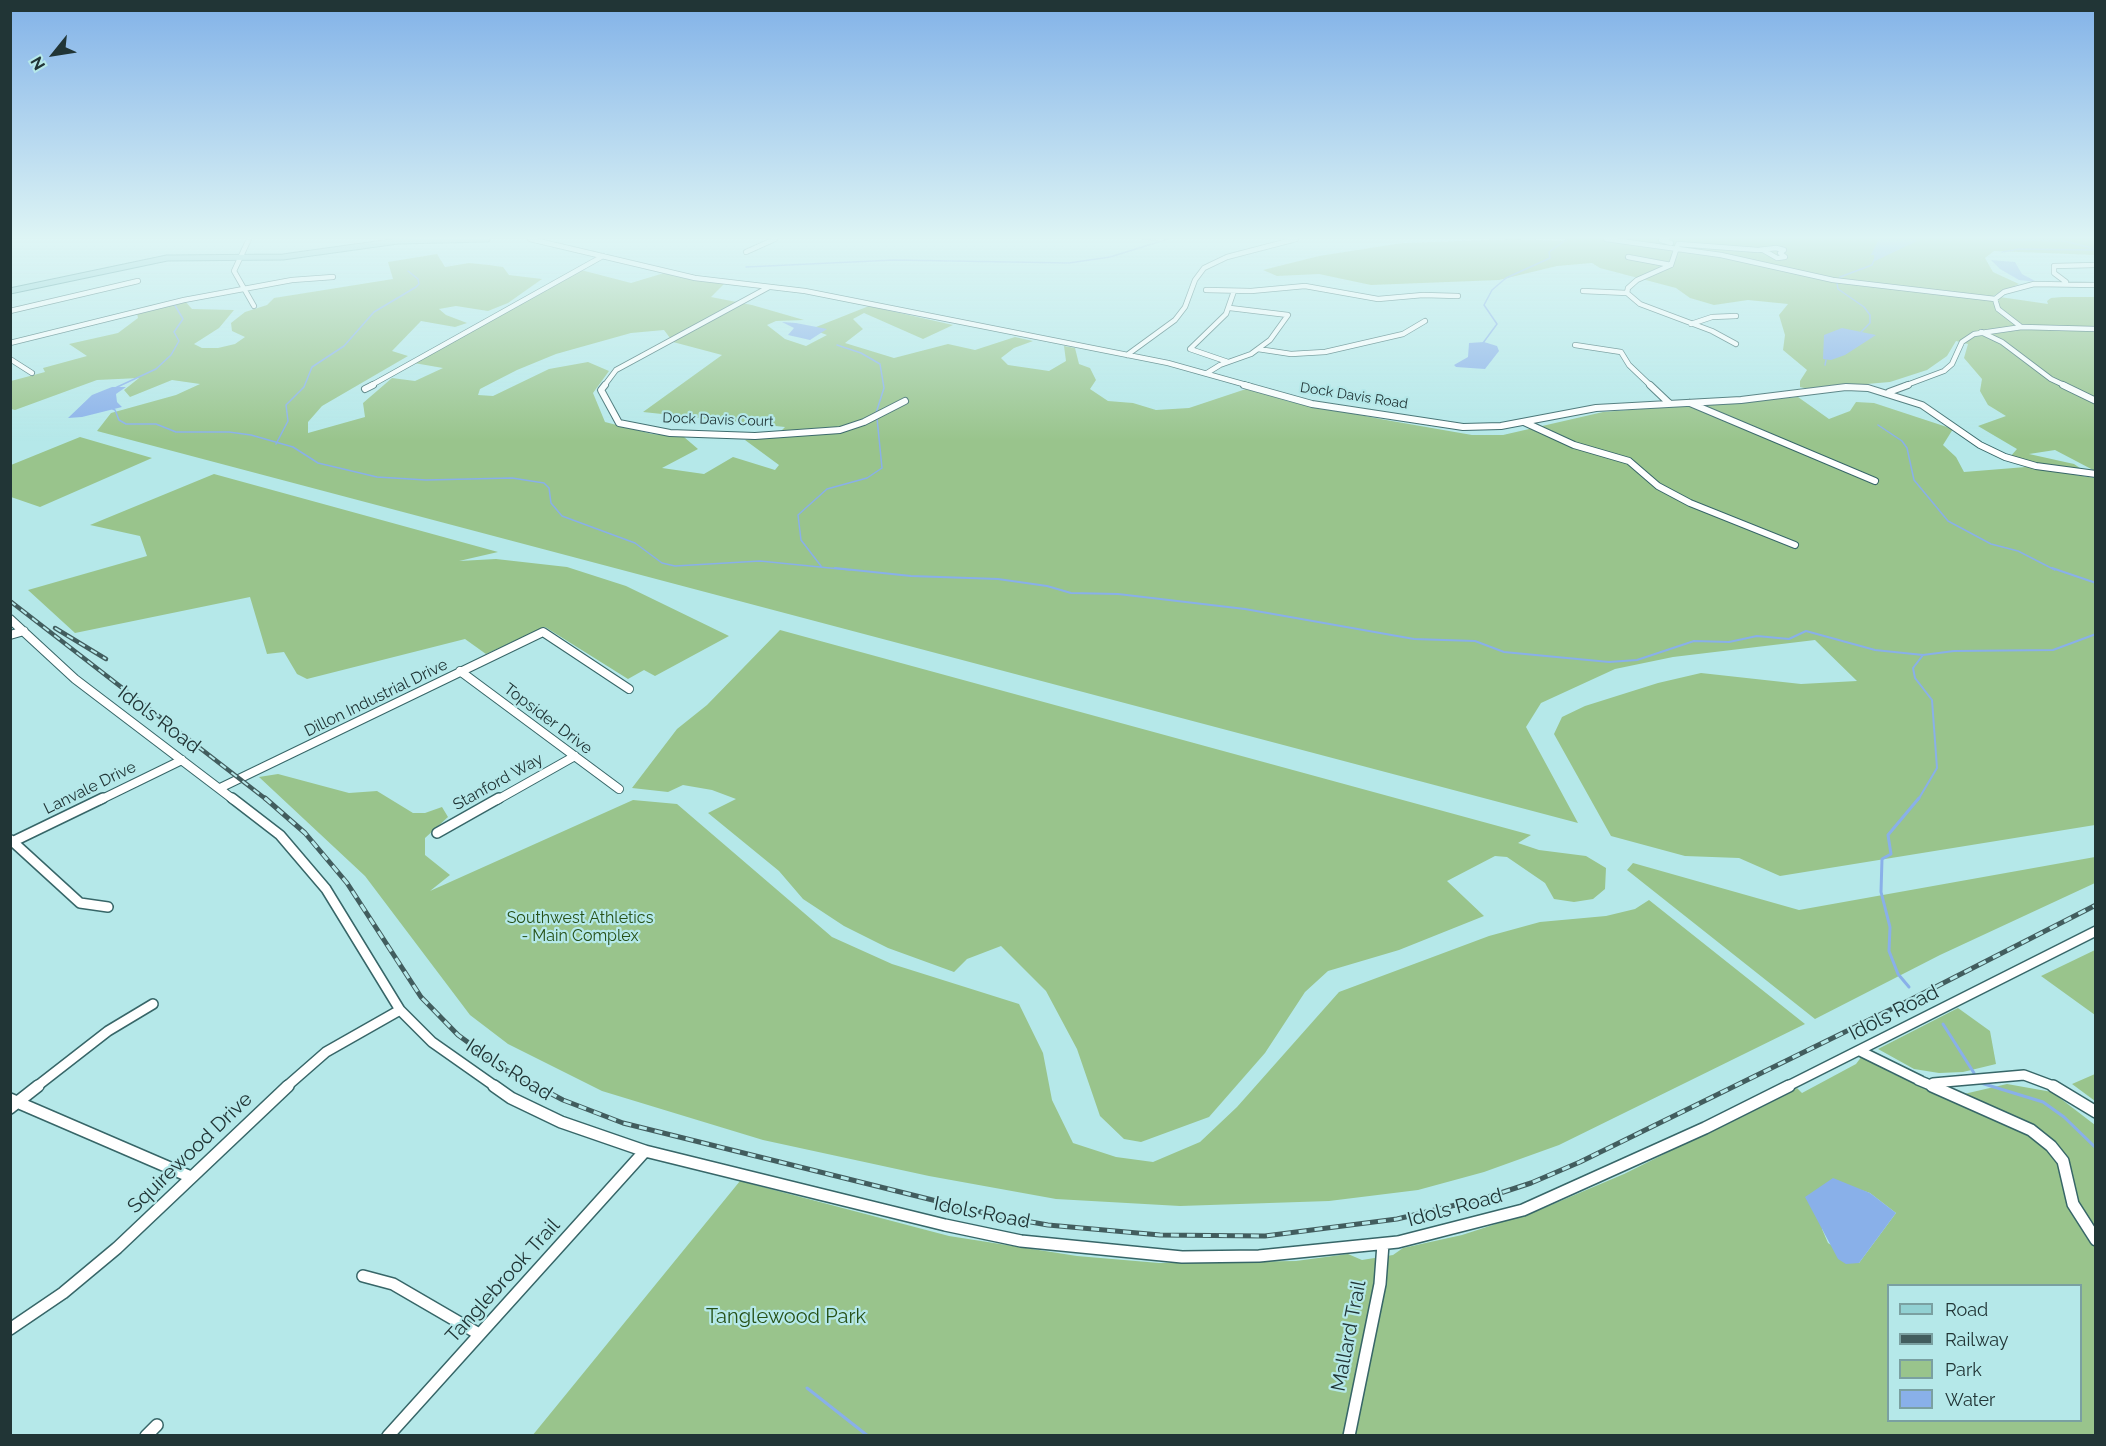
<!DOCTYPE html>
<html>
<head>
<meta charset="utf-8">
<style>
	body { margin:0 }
	#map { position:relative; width:2106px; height:1446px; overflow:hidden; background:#b5e8e9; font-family:Raleway,sans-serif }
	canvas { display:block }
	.frame { position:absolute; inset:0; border:12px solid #213536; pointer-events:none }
	.legend { position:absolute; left:1887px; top:1284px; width:195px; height:138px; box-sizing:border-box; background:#b5e8e9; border:2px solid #7aa0a1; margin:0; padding:8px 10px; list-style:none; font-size:18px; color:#213536 }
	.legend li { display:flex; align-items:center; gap:12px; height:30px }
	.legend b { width:30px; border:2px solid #7aa0a1 }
	.north { position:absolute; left:24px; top:24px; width:60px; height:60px; -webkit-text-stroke:4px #b5e8e9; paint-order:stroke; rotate:240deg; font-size:16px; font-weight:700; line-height:24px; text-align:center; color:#213536 }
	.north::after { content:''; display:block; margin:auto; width:21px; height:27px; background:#213536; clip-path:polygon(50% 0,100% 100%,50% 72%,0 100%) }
</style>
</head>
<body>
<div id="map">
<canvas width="2106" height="1446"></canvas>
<div class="frame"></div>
<ul class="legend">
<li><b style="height:8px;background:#92d1d3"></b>Road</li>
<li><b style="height:8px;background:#425d5e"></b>Railway</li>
<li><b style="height:16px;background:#99c48c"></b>Park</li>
<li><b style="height:16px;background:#89b0e9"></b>Water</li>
</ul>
<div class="north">N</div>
</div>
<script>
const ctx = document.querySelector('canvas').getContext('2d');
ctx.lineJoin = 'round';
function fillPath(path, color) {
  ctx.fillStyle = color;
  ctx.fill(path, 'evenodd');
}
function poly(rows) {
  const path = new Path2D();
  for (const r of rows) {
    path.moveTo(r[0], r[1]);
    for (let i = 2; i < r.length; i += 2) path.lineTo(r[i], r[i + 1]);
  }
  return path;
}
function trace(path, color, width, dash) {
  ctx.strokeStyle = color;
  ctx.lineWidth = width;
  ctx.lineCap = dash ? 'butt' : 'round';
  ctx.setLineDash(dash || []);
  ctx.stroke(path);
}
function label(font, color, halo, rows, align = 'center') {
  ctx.font = font + ' Raleway,sans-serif';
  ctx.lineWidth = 4.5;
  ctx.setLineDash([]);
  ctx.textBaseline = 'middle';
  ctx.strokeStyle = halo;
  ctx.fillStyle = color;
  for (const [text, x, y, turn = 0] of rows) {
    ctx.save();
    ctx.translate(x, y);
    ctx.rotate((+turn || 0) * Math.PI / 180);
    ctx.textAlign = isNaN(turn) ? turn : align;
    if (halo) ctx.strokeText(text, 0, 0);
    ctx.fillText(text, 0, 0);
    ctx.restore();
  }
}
const green = poly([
	[1513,239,1565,241,1567,239,2095,239,2095,255,1994,251,1985,258,1993,272,2019,284,1993,296,2048,304,2047,301,2051,298,2062,297,2095,297,2095,471,2055,450,2029,454,2074,464,2086,472,2060,469,2010,457,2017,449,1978,426,2006,416,1988,405,1980,391,1982,379,1964,358,1968,344,1956,341,1947,356,1927,370,1890,382,1808,389,1800,387,1800,381,1807,370,1783,350,1785,335,1779,315,1788,304,1748,300,1714,305,1690,298,1676,288,1600,268,1592,263,1557,266,1499,280,1371,285,1319,274,1277,276,1263,270,1319,256,1402,243],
	[437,254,445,267,469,263,489,265,503,267,509,275,542,279,508,303,488,311,456,306,439,309,446,315,467,323,455,327,421,321,392,351,408,356,322,406,308,422,308,433,365,417,363,403,392,378,415,381,443,368,414,363,581,270,631,283,664,273,724,284,711,297,752,305,804,320,776,321,767,325,785,339,806,346,827,335,811,329,869,306,953,325,923,339,864,313,853,319,863,329,845,343,894,358,948,344,975,350,1015,337,1033,341,1014,348,1001,358,1008,365,1049,371,1066,361,1064,346,1075,348,1079,364,1090,368,1096,380,1090,389,1108,401,1133,403,1156,410,1189,408,1249,388,1287,401,1386,420,1472,435,1503,435,1603,412,1798,397,1829,419,1850,411,1856,402,1874,403,1953,429,1943,445,1956,457,1964,472,2026,467,2095,478,2095,825,1780,876,1739,858,1685,856,1611,836,1554,734,1562,717,1585,706,1658,683,1701,673,1801,684,1857,681,1815,640,1673,657,1615,669,1541,703,1526,727,1578,823,97,431,111,413,176,395,200,384,172,380,130,397,124,390,139,378,97,380,15,410,11,409,11,381,45,372,43,368,87,356,69,344,118,333,138,318,137,313,185,301,192,309,234,310,219,328,194,344,202,348,218,348,235,344,245,337,232,331,231,323,245,312,267,305,274,298,393,279,388,262],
	[664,330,673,342,722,355,643,412,785,427,775,437,745,440,779,465,775,470,733,457,704,474,662,468,698,449,684,437,652,434,605,422,593,393,609,371,588,362,549,369,493,396,478,395,480,389,517,370,556,354,631,333],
	[80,437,152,458,40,507,11,497,11,465],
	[214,474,498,552,459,561,496,559,567,567,626,586,729,636,655,676,644,670,628,679,545,627,486,654,465,639,307,679,297,674,284,652,267,654,250,597,75,633,28,590,147,556,140,536,90,525],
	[780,630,1531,835,1518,843,1539,850,1586,856,1606,868,1605,889,1593,899,1574,902,1554,899,1545,883,1507,857,1495,856,1447,881,1484,916,1399,950,1328,971,1305,992,1265,1053,1209,1117,1141,1142,1124,1139,1100,1116,1077,1049,1046,991,1001,946,967,959,954,972,888,948,844,926,803,899,779,871,708,813,736,799,712,790,683,785,668,792,632,788,677,729,707,705],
	[278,774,349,793,377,791,413,813,425,813,442,807,448,817,425,838,425,855,450,875,430,891,633,800,677,804,832,937,892,964,1019,1004,1043,1053,1052,1100,1073,1143,1116,1157,1153,1162,1200,1142,1237,1107,1339,992,1489,936,1540,922,1606,916,1635,909,1649,900,1805,1024,1559,1145,1484,1172,1418,1190,1329,1201,1180,1206,1056,1199,929,1176,763,1140,602,1091,508,1044,470,1015,365,876,259,777],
	[2095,857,2095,883,1940,955,1815,1019,1627,870,1633,863,1799,910],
	[2095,950,2095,1015,2041,976],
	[1958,1008,1990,1031,1996,1064,1963,1072,1939,1073,1914,1069,1878,1049],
	[1862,1056,1893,1074,1951,1097,2007,1084,2052,1092,2095,1125,2095,1435,532,1436,740,1181,949,1236,1077,1256,1159,1263,1296,1261,1348,1254,1362,1260,1393,1255,1403,1248,1462,1235,1539,1210,1624,1174,1797,1088,1802,1093,1856,1064],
	[1852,1187,1870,1193,1896,1213,1859,1263,1828,1243,1822,1229],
	[1888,1286,2080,1286,2080,1420,1888,1420],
	[2095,1074,2095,1101,2072,1084]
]);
const water = poly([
	[1879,239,1914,239,1917,241,1875,261,1874,255,1871,255],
	[1991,260,2015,262,2022,274,2037,282,2019,280,2000,269],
	[782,322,796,323,827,329,810,340,788,335,794,328],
	[1842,328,1876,335,1845,355,1831,360,1823,359,1824,335],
	[1484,342,1497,346,1499,351,1485,369,1456,367,1454,365,1468,357,1469,343],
	[112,387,126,387,116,394,117,402,122,407,82,417,68,418,92,395],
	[1833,1178,1870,1193,1896,1213,1859,1263,1846,1264,1838,1259,1805,1197]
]);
const streamFar2 = poly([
	[1142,239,1159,241],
	[1987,239,2064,241,2096,249],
	[2002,252,2019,249,2096,250],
	[746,267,894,260,1069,263,1110,257,1168,239],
	[1840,277,1872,265,1875,258],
	[1837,283,1838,289,1864,307,1870,315,1870,323,1860,333],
	[1483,343,1497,324,1484,305,1492,290,1506,278,1550,258,1549,252,1567,239],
	[837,345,861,353,880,364,884,388,876,413],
	[1825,365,1826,360],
	[115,388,156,369,171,355,179,341,174,332,183,319,173,302],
	[111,408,115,410,119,420,126,424,156,424,176,432,229,432,251,435,293,447,318,463,377,477,426,480,512,478,544,483,549,488,551,503,562,516,635,543,662,563,675,566,760,561,850,570],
	[1878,425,1902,441,1907,448,1914,480,1948,521,1991,544,2018,551,2055,570],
	[276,444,288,421,286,405,304,387,312,367,344,346,374,312,416,287,419,284,418,279,408,271],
	[821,566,801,540,798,515,827,489,867,478,882,468,877,418]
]);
const streamFar1 = poly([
	[835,568,911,576,998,579,1047,586,1071,593,1118,594,1245,609,1414,639,1475,641,1504,652,1609,662,1637,660,1694,641,1729,642,1757,636,1789,639,1806,631,1875,650,1923,655,1954,651,2053,650,2096,634],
	[2052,568,2096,583],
	[1918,800,1937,768,1932,700,1915,678,1913,668,1923,655]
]);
const stream = poly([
	[1909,987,1898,974,1889,951,1890,927,1881,892,1882,859,1891,854,1888,835,1919,798],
	[1943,1024,1974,1073],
	[1981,1083,2043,1102,2064,1117,2096,1148],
	[807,1388,868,1436]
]);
const minorFar4 = poly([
	[249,239,234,271,254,306],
	[530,239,695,278,805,291,1168,363,1250,386],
	[1606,239,1721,255,1833,280,1995,299],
	[1667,239,1661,240,1671,243],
	[746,252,775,239],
	[1628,257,1671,265],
	[2066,282,2054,273,2054,266,2096,265],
	[1206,290,1251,291,1305,286,1378,299,1423,295,1458,296],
	[1583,291,1627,293],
	[10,311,138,281],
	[1691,324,1712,317,1736,316],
	[2020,326,1998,309,1995,299,2004,292,2034,284,2096,285],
	[1981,332,2002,342,2051,379,2066,386],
	[10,343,184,300,292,280,333,277],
	[1736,344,1712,331,1640,304,1627,293,1628,288,1637,280,1671,265,1678,244,1758,250,1776,248,1784,250,1780,253,1785,257,1777,258,1763,250],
	[1575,345,1621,352,1629,365,1651,386],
	[1258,349,1291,354,1325,352,1403,334,1425,321],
	[1127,355,1175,320,1185,307,1195,280,1204,268,1227,257,1296,239],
	[10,359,32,373],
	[1228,362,1190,349,1226,314,1234,291],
	[1207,373,1220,365,1251,354,1270,340,1288,315,1230,308],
	[370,386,603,256],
	[604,386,616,370,769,287],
	[1904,386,1944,371,1952,364,1962,342,1974,334,2022,327,2096,329]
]);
const minorFar3 = poly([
	[605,385,601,390,619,423,670,433,755,436,840,430,864,422,905,401],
	[1244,385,1312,404,1463,427,1501,426,1596,408,1741,400,1846,387,1868,388,1922,405,1980,445,2005,457,2036,466,2096,474],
	[1650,385,1669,403],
	[2063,385,2096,401],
	[365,389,373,385],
	[1889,392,1908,385],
	[1690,403,1875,481],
	[1524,422,1574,445,1629,461,1658,486,1690,503,1795,545]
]);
const minorFar2 = poly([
	[10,619,75,679,234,800],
	[10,635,24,631],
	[460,671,619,789],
	[220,788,543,632,629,689],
	[100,800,182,760],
	[497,800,575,756]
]);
const minorFar1 = poly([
	[232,798,280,835,326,889,400,1010,432,1042,496,1087],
	[437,833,499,798],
	[11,840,80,903,108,907],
	[10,843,103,798],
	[1860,1051,1921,1081],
	[1918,1080,1935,1087],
	[1933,1083,2024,1075,2056,1087],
	[36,1087,108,1031,153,1004],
	[286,1087,326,1052,400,1010],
	[1786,1087,2096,931]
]);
const minor = poly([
	[494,1086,511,1098,561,1122,645,1151,945,1225,1021,1241,1182,1257,1259,1256,1398,1242,1523,1210,1705,1128,1789,1086],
	[1932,1086,2031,1130,2051,1146,2063,1161,2073,1204,2096,1240],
	[2053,1086,2096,1112],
	[10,1099,191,1177],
	[10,1108,38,1086],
	[363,1276,393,1284,479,1334],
	[10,1329,63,1293,117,1248,288,1086],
	[146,1436,157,1425],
	[388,1436,645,1151],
	[1349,1436,1380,1284,1383,1244]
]);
const major = poly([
	[10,291,167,258,283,257,398,241,487,239]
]);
const railFar1 = poly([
	[10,601,267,800],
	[55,628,106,659]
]);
const rail = poly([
	[265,798,305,833,347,883,421,997,458,1035,506,1070,563,1100,623,1123,997,1216,1048,1225,1160,1235,1265,1236,1397,1219,1485,1198,1531,1183,1580,1162,1912,999,2096,905]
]);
const farStreetnames = [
	["Dock Davis Road",1354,396,9],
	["Dock Davis Court",718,420,2]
];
const streetNames = [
	["Dillon Industrial Drive",376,698,-26],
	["Topsider Drive",548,719,37],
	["Stanford Way",498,782,-29],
	["Lanvale Drive",90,788,-26]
];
const parkNames = [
	["Southwest Athletics",580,918],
	["- Main Complex",580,936]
];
const nearStreetnames = [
	["Idols Road",159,720,37],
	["Idols Road",1894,1013,-27],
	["Idols Road",509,1070,32],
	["Squirewood Drive",190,1153,-44],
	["Idols Road",1455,1208,-15],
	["Idols Road",982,1213,11],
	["Tanglebrook Trail",503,1281,-48],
	["Mallard Trail",1349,1336,-79]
];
const nearParknames = [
	["Tanglewood Park",786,1317]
];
fillPath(green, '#99c48c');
fillPath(water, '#89b0e9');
trace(streamFar2, '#89b0e9', 1.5);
trace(streamFar1, '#89b0e9', 2);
trace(stream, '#89b0e9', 3);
trace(minorFar4, '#376668', 6);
trace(minorFar3, '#376668', 8);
trace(minorFar2, '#376668', 10);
trace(minorFar1, '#376668', 12);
trace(minor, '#376668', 14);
trace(major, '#3b8689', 7);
trace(minorFar4, '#fff', 4.5);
trace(minorFar3, '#fff', 6);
trace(minorFar2, '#fff', 8);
trace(minorFar1, '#fff', 9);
trace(minor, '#fff', 11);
trace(major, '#92d1d3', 5);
trace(railFar1, '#425d5e', 4.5);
trace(rail, '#425d5e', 5);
trace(railFar1, '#b5e8e9', 2, [7]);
trace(rail, '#b5e8e9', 3, [8]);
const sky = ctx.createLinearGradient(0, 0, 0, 441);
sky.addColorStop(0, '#82b2e8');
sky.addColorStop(0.54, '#def5f5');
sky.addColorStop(1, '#def5f500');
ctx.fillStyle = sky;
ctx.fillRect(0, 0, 2106, 441);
label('14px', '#213536', '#b5e8e9', farStreetnames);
label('16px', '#213536', '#b5e8e9', streetNames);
label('16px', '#265016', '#b5e8e9', parkNames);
label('20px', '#213536', '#b5e8e9', nearStreetnames);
label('20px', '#265016', '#b5e8e9', nearParknames);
</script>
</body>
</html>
